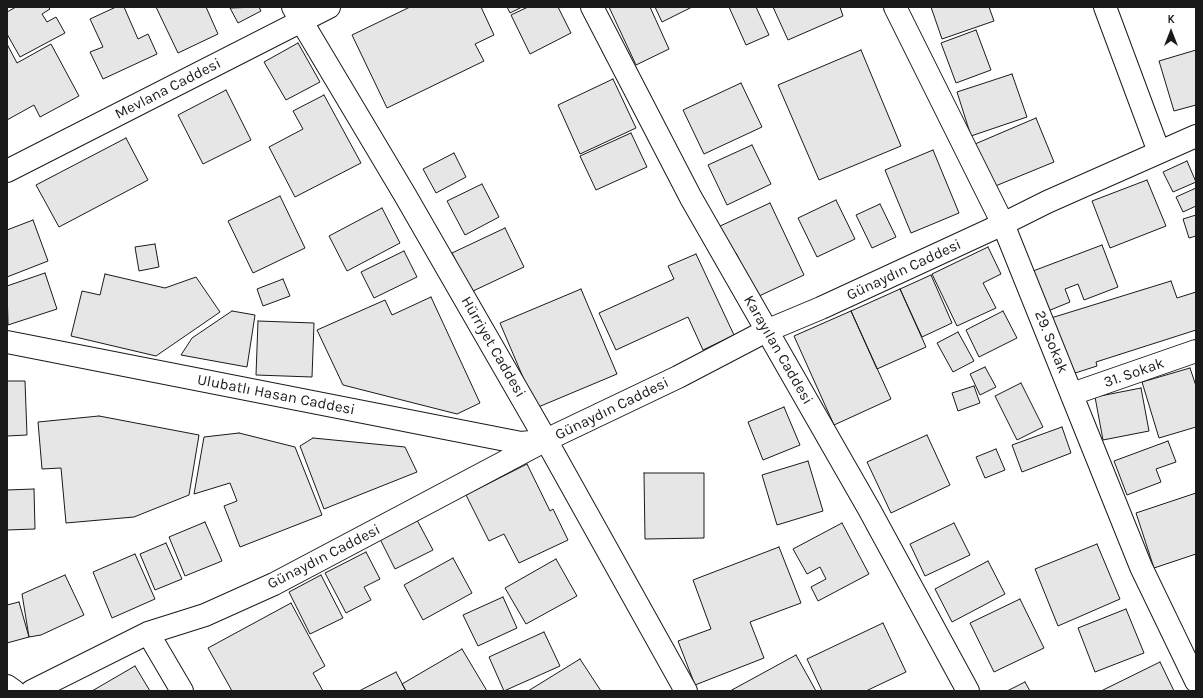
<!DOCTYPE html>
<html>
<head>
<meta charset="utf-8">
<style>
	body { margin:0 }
	#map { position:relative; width:1203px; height:698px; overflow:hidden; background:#fff; font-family:Karla,sans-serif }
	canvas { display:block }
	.frame { position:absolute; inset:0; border:8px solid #1a1a1a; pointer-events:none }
	.north { position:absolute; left:1151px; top:12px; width:40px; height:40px; -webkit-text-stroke:3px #fff; paint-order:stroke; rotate:0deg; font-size:11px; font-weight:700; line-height:16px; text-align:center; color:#1a1a1a }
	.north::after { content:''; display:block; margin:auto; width:14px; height:18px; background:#1a1a1a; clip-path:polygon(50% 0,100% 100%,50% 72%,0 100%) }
</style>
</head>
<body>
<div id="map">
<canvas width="1203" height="698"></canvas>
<div class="frame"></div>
<div class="north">K</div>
</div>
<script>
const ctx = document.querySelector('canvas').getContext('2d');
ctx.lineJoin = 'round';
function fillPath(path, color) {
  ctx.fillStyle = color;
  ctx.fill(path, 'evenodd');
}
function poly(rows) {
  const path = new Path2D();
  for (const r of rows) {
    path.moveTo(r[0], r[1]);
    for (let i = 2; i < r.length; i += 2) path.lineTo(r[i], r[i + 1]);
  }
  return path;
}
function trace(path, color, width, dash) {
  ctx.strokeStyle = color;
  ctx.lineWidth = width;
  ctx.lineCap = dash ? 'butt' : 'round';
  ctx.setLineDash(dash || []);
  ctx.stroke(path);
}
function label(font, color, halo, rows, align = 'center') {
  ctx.font = font + ' Karla,sans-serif';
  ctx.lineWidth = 3;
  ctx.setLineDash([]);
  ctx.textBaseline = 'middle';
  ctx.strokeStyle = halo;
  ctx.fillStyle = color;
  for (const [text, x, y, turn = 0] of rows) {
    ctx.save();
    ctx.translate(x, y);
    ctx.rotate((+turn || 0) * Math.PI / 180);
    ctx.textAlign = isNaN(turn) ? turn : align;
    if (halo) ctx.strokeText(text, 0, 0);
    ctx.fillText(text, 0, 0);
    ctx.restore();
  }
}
const building = poly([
	[16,7,48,7,50,9,42,14,47,22,56,17,65,33,20,57,7,34,7,12,16,7],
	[116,7,124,7,138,39,148,34,157,54,103,79,90,52,103,47,90,19,116,7],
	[156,7,206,7,218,34,178,53,156,7],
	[259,7,261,11,238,23,230,8,259,7],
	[410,7,481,7,494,35,475,44,484,61,387,108,352,35,410,7],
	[507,7,522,7,510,13,507,7],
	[528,7,558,7,571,33,530,54,511,15,528,7],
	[609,7,650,7,669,49,636,65,609,7],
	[655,7,692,7,662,22,655,7],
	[729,7,756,7,769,35,746,45,729,7],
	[773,7,840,7,843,16,788,40,773,7],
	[931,7,989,7,994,21,942,39,931,7],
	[976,30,991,70,956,83,941,43,976,30],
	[298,43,320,82,286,100,264,62,298,43],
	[7,44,17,63,51,44,79,96,40,117,34,105,7,120,7,44],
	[861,50,901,146,819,180,778,85,861,50],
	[1196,50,1196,105,1174,111,1159,61,1196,50],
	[1012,74,1027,117,971,136,957,92,1012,74],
	[613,79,636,128,580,154,558,105,613,79],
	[741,83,762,127,704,154,683,110,741,83],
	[226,90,251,140,203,164,178,115,226,90],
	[324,95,361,163,295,197,269,147,303,129,293,111,324,95],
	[1036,118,1054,162,993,187,975,144,1036,118],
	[631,133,647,167,596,190,580,156,631,133],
	[126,138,148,180,59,227,36,185,126,138],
	[752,145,771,184,727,205,708,165,752,145],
	[933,150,959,213,911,233,885,170,933,150],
	[454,153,466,177,436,193,423,169,454,153],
	[1187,161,1196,182,1173,192,1163,172,1187,161],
	[1147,180,1166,226,1110,248,1092,201,1147,180],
	[482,184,499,217,465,235,447,201,482,184],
	[1196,188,1196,206,1183,212,1176,197,1196,188],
	[280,196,305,248,253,273,228,221,280,196],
	[836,200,855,239,817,257,798,218,836,200],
	[770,203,804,275,757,297,736,253,732,255,718,227,770,203],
	[880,204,896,237,872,248,856,215,880,204],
	[382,208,400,243,347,271,329,236,382,208],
	[1196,215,1196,236,1189,238,1183,219,1196,215],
	[33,220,48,261,7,277,7,230,33,220],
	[505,228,524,267,471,292,452,253,505,228],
	[155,244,159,267,139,271,135,247,155,244],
	[1102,245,1118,287,1084,300,1078,284,1065,289,1070,302,1048,311,1033,271,1102,245],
	[988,247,1001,274,983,283,996,308,957,326,932,274,988,247],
	[404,251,417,277,374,298,361,272,404,251],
	[696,254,734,335,703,350,688,317,616,350,599,313,674,279,668,266,696,254],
	[45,273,57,309,8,325,7,286,45,273],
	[105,274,165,288,196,277,220,312,156,356,71,336,82,291,100,295,105,274],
	[931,275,952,323,922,337,900,289,931,275],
	[283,279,290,296,263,306,257,289,283,279],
	[1171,281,1177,298,1196,292,1196,330,1096,362,1097,366,1069,375,1051,318,1171,281],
	[581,289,617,374,536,408,500,323,581,289],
	[900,289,926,347,877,369,851,311,900,289],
	[431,297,480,403,457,414,343,385,317,330,385,300,392,315,431,297],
	[232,311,255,315,247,367,181,355,192,338,232,311],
	[851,311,891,399,834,425,794,336,851,311],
	[1003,311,1017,338,979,357,966,330,1003,311],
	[258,321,314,323,312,377,256,375,258,321],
	[958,332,974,361,953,372,937,343,958,332],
	[985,367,996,387,980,395,970,374,985,367],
	[1190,368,1196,386,1196,427,1159,438,1142,382,1190,368],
	[7,381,25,381,27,435,7,436,7,381],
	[1021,383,1043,427,1017,440,995,396,1021,383],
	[974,386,980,403,958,411,952,393,974,386],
	[1141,388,1149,431,1103,440,1095,397,1141,388],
	[784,407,800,445,763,460,748,422,784,407],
	[99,416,199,435,189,495,134,517,66,523,61,468,42,469,38,422,99,416],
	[1062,427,1071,453,1022,472,1012,445,1062,427],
	[239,433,295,447,322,515,240,547,224,506,237,501,230,483,194,494,204,437,239,433],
	[927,435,950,485,891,513,867,462,927,435],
	[313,438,405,447,417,472,324,509,300,446,313,438],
	[1168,441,1176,462,1156,469,1161,482,1127,495,1114,461,1168,441],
	[996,449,1005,470,985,478,976,457,996,449],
	[808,461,823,511,777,525,762,475,808,461],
	[527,464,550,511,553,509,568,540,519,563,504,534,489,541,466,495,527,464],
	[644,473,704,473,704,538,645,539,644,473],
	[34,489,35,529,7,530,7,490,34,489],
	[1196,493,1196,554,1154,568,1136,513,1196,493],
	[417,520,433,550,395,569,380,539,417,520],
	[205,522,222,561,185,576,169,537,205,522],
	[842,523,869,574,818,601,811,587,826,579,820,567,807,574,793,549,842,523],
	[954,523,970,555,925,576,910,544,954,523],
	[166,543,182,579,155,590,140,554,166,543],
	[1097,544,1120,599,1058,626,1035,569,1097,544],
	[779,547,801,603,750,622,764,658,695,685,678,641,711,629,693,580,779,547],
	[366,552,380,579,364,587,371,600,346,613,325,573,366,552],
	[135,554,155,599,112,618,93,572,135,554],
	[453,558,472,593,423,620,404,585,453,558],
	[556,559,577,596,526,624,505,588,556,559],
	[988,561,1005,594,952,622,935,589,988,561],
	[65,575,84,615,41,635,29,637,22,594,65,575],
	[321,575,343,618,310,634,289,592,321,575],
	[503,597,517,628,478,646,463,615,503,597],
	[1020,599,1044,648,994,672,970,623,1020,599],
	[19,602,29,637,7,643,7,605,19,602],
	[291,603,325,666,313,673,323,691,232,691,208,648,291,603],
	[1126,609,1144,653,1095,672,1078,628,1126,609],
	[883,623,906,672,866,691,822,691,807,659,883,623],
	[544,632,560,666,504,691,489,657,544,632],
	[462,649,487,691,406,691,402,684,462,649],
	[796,655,816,691,730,691,796,655],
	[580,659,601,691,528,691,580,659],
	[1160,662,1174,691,1101,691,1160,662],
	[135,666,150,691,92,691,135,666],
	[396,672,406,691,359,691,396,672],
	[1025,682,1030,691,1007,691,1025,682]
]);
const minor = poly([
	[293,7,405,195,546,440,686,691],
	[592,7,691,198,869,509,968,691],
	[895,7,1003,224,1141,567,1196,681],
	[1105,7,1159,152],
	[7,171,329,7],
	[7,342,521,443,541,441],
	[1072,394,1196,351],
	[148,633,182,691],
	[7,686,14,691],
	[32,691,148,633,205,615,274,584,546,440,678,377,766,331,821,308,1003,224,1047,202,1196,136]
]);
const streetNames = [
	["Mevlana Caddesi",168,89,-27],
	["Günaydın Caddesi",904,270,-25],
	["29. Sokak",1051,342,68],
	["Hürriyet Caddesi",493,347,60],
	["Karayılan Caddesi",778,350,60],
	["31. Sokak",1134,373,-19],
	["Ulubatlı Hasan Caddesi",276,395,11],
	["Günaydın Caddesi",612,409,-26],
	["Günaydın Caddesi",324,557,-27]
];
fillPath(building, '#e6e6e6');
trace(building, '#1a1a1a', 1);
trace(minor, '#1a1a1a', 24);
trace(minor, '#fff', 22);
label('15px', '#1a1a1a', '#fff', streetNames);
</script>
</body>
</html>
